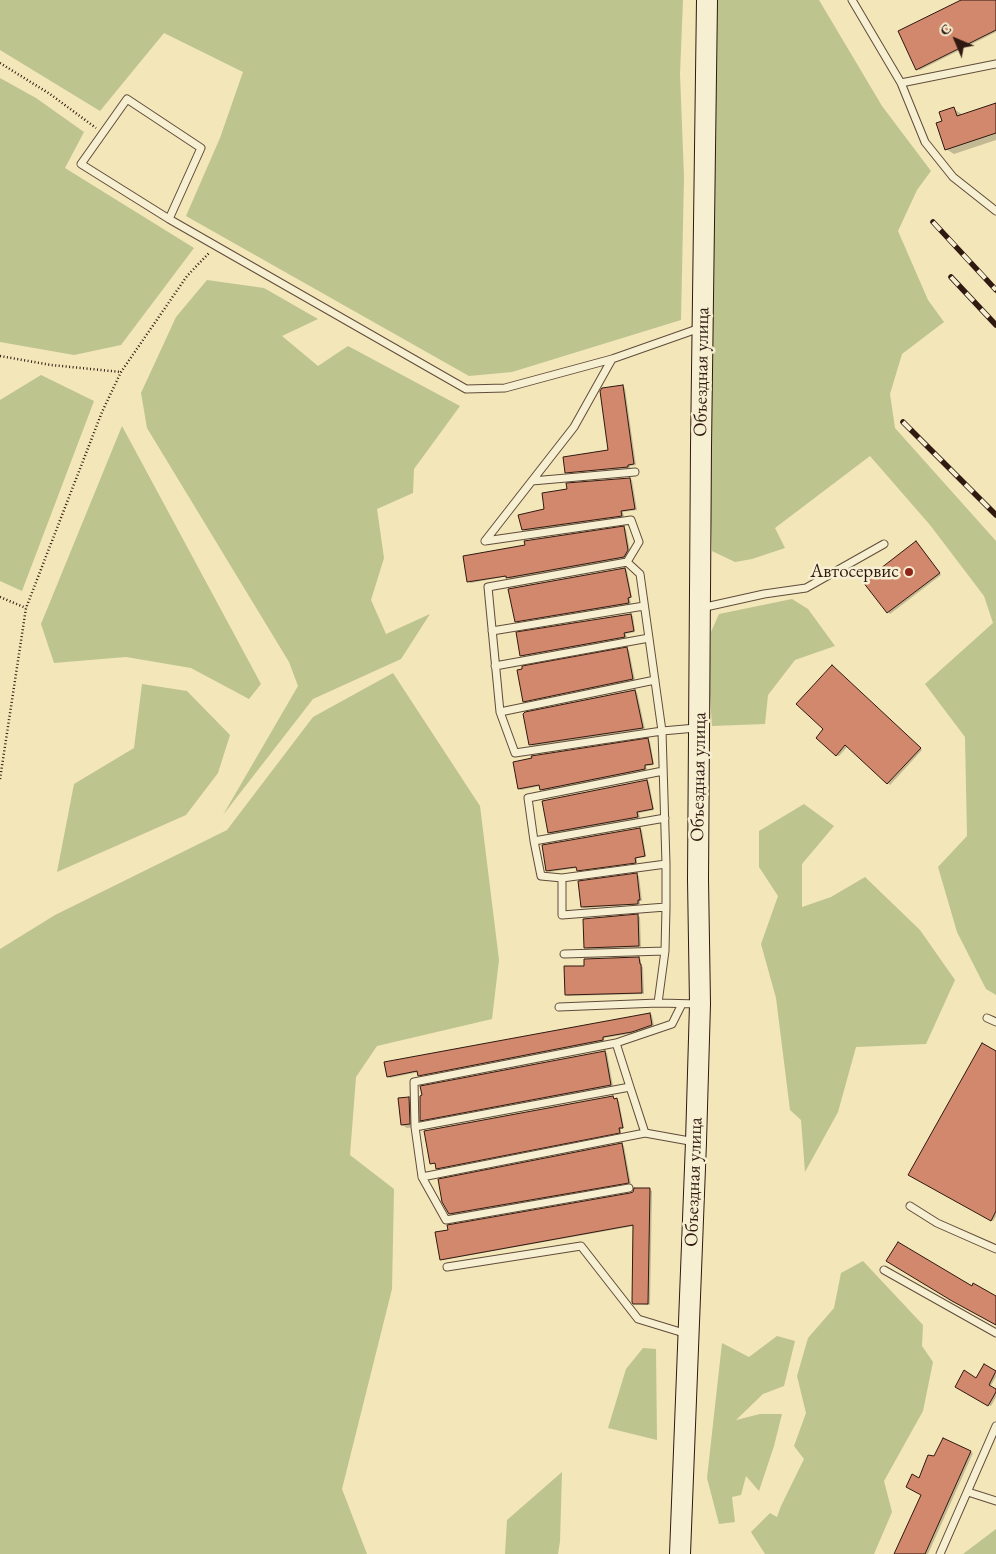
<!DOCTYPE html>
<html>
<head>
<meta charset="utf-8">
<style>
	body { margin:0 }
	#map { position:relative; width:996px; height:1554px; overflow:hidden; background:#f3e6b9; font-family:"EB Garamond",serif }
	canvas { display:block }
	.north { position:absolute; left:931px; top:15px; width:50px; height:50px; -webkit-text-stroke:4px #f7efd2; paint-order:stroke; rotate:315deg; font-size:14px; font-weight:700; line-height:20px; text-align:center; color:#2f1910 }
	.north::after { content:''; display:block; margin:auto; width:18px; height:22px; background:#2f1910; clip-path:polygon(50% 0,100% 100%,50% 72%,0 100%) }
</style>
</head>
<body>
<div id="map">
<canvas width="996" height="1554"></canvas>
<div class="north">С</div>
</div>
<script>
const ctx = document.querySelector('canvas').getContext('2d');
ctx.lineJoin = 'round';
function fillPath(path, color) {
  ctx.fillStyle = color;
  ctx.fill(path, 'evenodd');
}
function poly(rows) {
  const path = new Path2D();
  for (const r of rows) {
    path.moveTo(r[0], r[1]);
    for (let i = 2; i < r.length; i += 2) path.lineTo(r[i], r[i + 1]);
  }
  return path;
}
function trace(path, color, width, dash) {
  ctx.strokeStyle = color;
  ctx.lineWidth = width;
  ctx.lineCap = dash ? 'butt' : 'round';
  ctx.setLineDash(dash || []);
  ctx.stroke(path);
}
function label(font, color, halo, rows, align = 'center') {
  ctx.font = font + ' "EB Garamond",serif';
  ctx.lineWidth = 5;
  ctx.setLineDash([]);
  ctx.textBaseline = 'middle';
  ctx.strokeStyle = halo;
  ctx.fillStyle = color;
  for (const [text, x, y, turn = 0] of rows) {
    ctx.save();
    ctx.translate(x, y);
    ctx.rotate((+turn || 0) * Math.PI / 180);
    ctx.textAlign = isNaN(turn) ? turn : align;
    if (halo) ctx.strokeText(text, 0, 0);
    ctx.fillText(text, 0, 0);
    ctx.restore();
  }
}
const green = poly([
	[0,0,683,0,680,74,684,177,681,320,512,372,469,376,186,216,220,138,243,72,164,33,100,111,0,50],
	[717,0,819,0,882,106,931,171,917,190,898,231,928,300,944,322,902,354,890,394,895,428,996,541,996,995,986,989,957,932,938,867,967,836,965,737,925,684,993,623,984,596,930,525,870,456,775,528,785,548,752,559,735,562,712,551,708,434],
	[0,78,36,98,84,132,65,168,194,248,121,345,74,355,0,342],
	[207,280,264,288,318,319,282,336,318,366,348,346,460,406,414,469,413,493,377,509,384,558,371,600,386,634,430,614,401,659,313,699,223,815,298,686,289,662,147,428,141,393,176,317],
	[41,375,94,401,22,591,0,581,0,400],
	[122,426,261,684,249,699,191,668,126,657,54,663,41,624],
	[792,599,808,609,835,646,795,660,768,695,765,724,712,726,709,680,711,632,719,614],
	[393,673,480,806,499,960,492,1019,377,1046,356,1077,350,1155,394,1189,392,1289,342,1489,367,1554,0,1554,0,949,55,915,227,830,313,717],
	[142,684,187,691,230,735,218,773,186,815,57,872,74,784,134,748],
	[804,804,834,826,802,864,802,907,831,897,865,877,920,930,955,980,926,1044,856,1047,838,1112,805,1172,801,1120,790,1110,776,998,761,944,778,896,759,867,759,831],
	[863,1261,923,1325,922,1346,933,1362,923,1411,884,1481,892,1512,874,1554,765,1554,751,1532,770,1513,777,1517,781,1506,804,1459,794,1446,806,1413,797,1376,808,1338,834,1308,841,1273],
	[777,1336,795,1341,784,1386,763,1394,736,1420,760,1414,782,1414,774,1446,759,1491,746,1476,741,1495,732,1497,735,1522,719,1524,707,1478,722,1343,749,1357],
	[643,1348,656,1349,657,1440,608,1428,626,1369],
	[562,1472,560,1541,558,1554,505,1554,507,1520],
	[996,1529,996,1554,963,1554]
]);
const shadow = poly([
	[963,0,996,0,996,32,920,70,917,69],
	[996,104,996,140,954,154,946,149,944,122,954,109,963,115],
	[623,387,625,388,636,465,630,466,630,468,568,473,566,472,610,451],
	[630,479,632,480,637,510,623,512,624,517,525,531,523,530],
	[624,528,626,529,630,551,626,558,510,579,507,576,471,583,469,582],
	[918,544,941,575,890,614,865,582],
	[625,569,627,570,632,598,630,598,631,604,518,622,516,621],
	[631,615,633,616,635,632,626,634,627,638,524,656,521,655],
	[627,649,629,650,635,680,526,702,524,701,524,670],
	[834,668,922,750,890,785,848,746,839,756,836,755],
	[635,691,637,692,645,729,533,746,531,745],
	[648,740,650,741,654,765,646,766,647,770,543,791,540,786,521,790,519,789],
	[647,781,649,782,654,810,639,813,640,818,551,834,549,832],
	[640,829,642,830,646,857,637,858,637,863,580,871,577,868,549,872,547,870],
	[637,875,639,876,642,901,640,901,640,904,585,908,582,907],
	[638,916,640,917,641,947,587,949,585,947],
	[639,958,641,960,641,966,643,967,644,994,568,996,566,995,585,967],
	[650,1014,652,1015,654,1026,635,1033,604,1038,605,1041,421,1076,419,1072,390,1078,388,1076],
	[605,1052,607,1053,613,1086,423,1121,421,1120],
	[996,1052,996,1216,993,1221,910,1175],
	[613,1097,616,1100,619,1101,624,1128,621,1129,621,1133,439,1169,437,1168,436,1164,431,1163],
	[409,1098,414,1101,414,1127,407,1128,402,1125],
	[622,1144,624,1146,631,1184,452,1215,450,1213],
	[649,1189,652,1191,650,1305,634,1303,634,1226,443,1260,441,1259,449,1231],
	[985,1366,996,1373,996,1377,990,1387,996,1390,996,1397,991,1406,957,1386,977,1379],
	[943,1440,973,1453,928,1554,895,1554,922,1494,919,1479,934,1458]
]);
const building = poly([
	[961,0,996,0,996,30,916,70,898,31,961,0],
	[996,103,996,133,945,150,936,123,942,121,939,112,954,107,957,116,996,103],
	[623,385,634,464,628,465,628,467,565,473,563,457,608,450,600,391,602,388,623,385],
	[630,478,635,509,621,511,622,516,522,530,518,515,544,509,542,493,567,489,566,483,630,478],
	[624,526,628,550,624,557,506,578,506,576,467,582,463,556,525,545,524,541,624,526],
	[916,541,940,573,887,613,863,582,916,541],
	[625,568,631,597,628,598,629,603,515,622,508,589,625,568],
	[631,614,634,631,624,633,625,637,520,656,516,632,631,614],
	[627,647,633,679,523,702,517,670,522,669,522,666,627,647],
	[832,665,921,748,887,784,845,745,836,756,816,738,823,729,796,704,832,665],
	[635,690,643,728,529,745,523,714,525,712,635,690],
	[648,738,653,764,645,765,645,769,540,790,539,785,518,789,513,762,532,758,531,756,648,738],
	[647,780,653,809,637,812,638,817,548,833,542,801,647,780],
	[640,828,645,856,635,858,636,863,577,871,576,867,546,871,542,845,640,828],
	[637,873,640,900,638,900,638,904,581,907,578,881,637,873],
	[638,914,639,946,584,948,583,919,638,914],
	[639,957,640,964,641,964,642,993,565,995,564,966,584,966,584,959,639,957],
	[650,1013,652,1025,632,1032,603,1037,603,1040,418,1076,417,1071,387,1077,384,1062,650,1013],
	[982,1043,996,1051,996,1211,991,1221,908,1175,982,1043],
	[605,1051,611,1085,420,1121,420,1096,422,1095,420,1086,605,1051],
	[613,1096,614,1099,617,1098,623,1128,619,1128,620,1133,436,1169,435,1163,430,1164,424,1131,613,1096],
	[409,1097,410,1124,401,1125,398,1098,409,1097],
	[622,1143,629,1183,449,1214,442,1202,438,1179,622,1143],
	[634,1188,650,1188,648,1304,633,1304,632,1302,633,1225,440,1260,435,1232,448,1230,447,1225,630,1193,633,1192,634,1188],
	[898,1242,972,1286,973,1283,996,1296,996,1325,952,1301,886,1261,898,1242],
	[984,1364,996,1371,989,1385,996,1389,996,1392,988,1406,955,1387,964,1370,976,1378,984,1364],
	[943,1438,971,1451,925,1554,894,1554,921,1495,906,1487,912,1474,919,1478,928,1455,934,1456,943,1438]
]);
const path = poly([
	[0,63,50,94,96,128],
	[0,356,51,365,121,372],
	[0,597,26,608],
	[0,779,26,608,102,412,121,372,187,276,209,253]
]);
const lane = poly([
	[852,0,901,83,996,64],
	[901,83,925,142,953,177,996,211],
	[169,219,81,164,127,99,201,148,169,219,466,389,505,388,612,359,700,328],
	[532,481,635,472],
	[485,541,574,427,612,359],
	[485,541,631,520,639,542,627,562],
	[701,608,764,594,806,588,884,544],
	[492,631,644,606],
	[495,666,649,638],
	[655,680,500,712,515,753,662,731,666,864,666,907,665,951,658,1003,699,1004],
	[500,712,488,587,627,562,640,574,662,731,696,728],
	[534,841,528,798,663,771],
	[562,878,541,876,534,841,665,818],
	[666,907,562,915,562,878,666,864],
	[564,954,665,951],
	[559,1007,658,1003],
	[987,1018,996,1022],
	[616,1043,672,1024,682,1004],
	[630,1087,415,1127,414,1082,616,1043,630,1087,645,1133,695,1142],
	[415,1127,422,1177,645,1133],
	[422,1177,446,1220,629,1188],
	[910,1206,937,1223,996,1249],
	[447,1267,581,1246,638,1319,687,1334],
	[884,1270,996,1333],
	[968,1492,996,1501],
	[940,1554,996,1426]
]);
const secondary = poly([
	[680,1554,696,1142,700,1004,698,879,701,446,707,0]
]);
const rail = poly([
	[933,222,996,290],
	[951,277,996,325],
	[903,422,996,515]
]);
const markers = [
	[909,572,5,"#8f2418"]
];
const streetNames = [
	["Объездная улица",702,372,-89],
	["Объездная улица",699,777,-89],
	["Объездная улица",694,1182,-88]
];
const poiNames = [
	["Автосервис",899,572]
];
fillPath(green, '#bdc48e');
fillPath(shadow, '#0003');
fillPath(building, '#d2886d');
trace(building, '#2f1910', 1);
trace(lane, '#604c3a', 9);
trace(secondary, '#2f1910', 22);
trace(path, '#2f1910', 2.5, [1, 2.5]);
trace(lane, '#f7efd2', 7);
trace(secondary, '#f7efd2', 20);
trace(rail, '#2f1910', 5.5);
trace(rail, '#f7efd2', 4, [11]);
for (const [x, y, r, color] of markers) {
  const dot = new Path2D();
  dot.arc(x, y, r, 0, 2 * Math.PI);
  ctx.fillStyle = color;
  ctx.fill(dot);
  trace(dot, '#f7efd2', 2);
}
label('19px', '#2f1910', '#f7efd2', streetNames);
label('19px', '#2f1910', '#f7efd2', poiNames, 'right');
</script>
</body>
</html>
